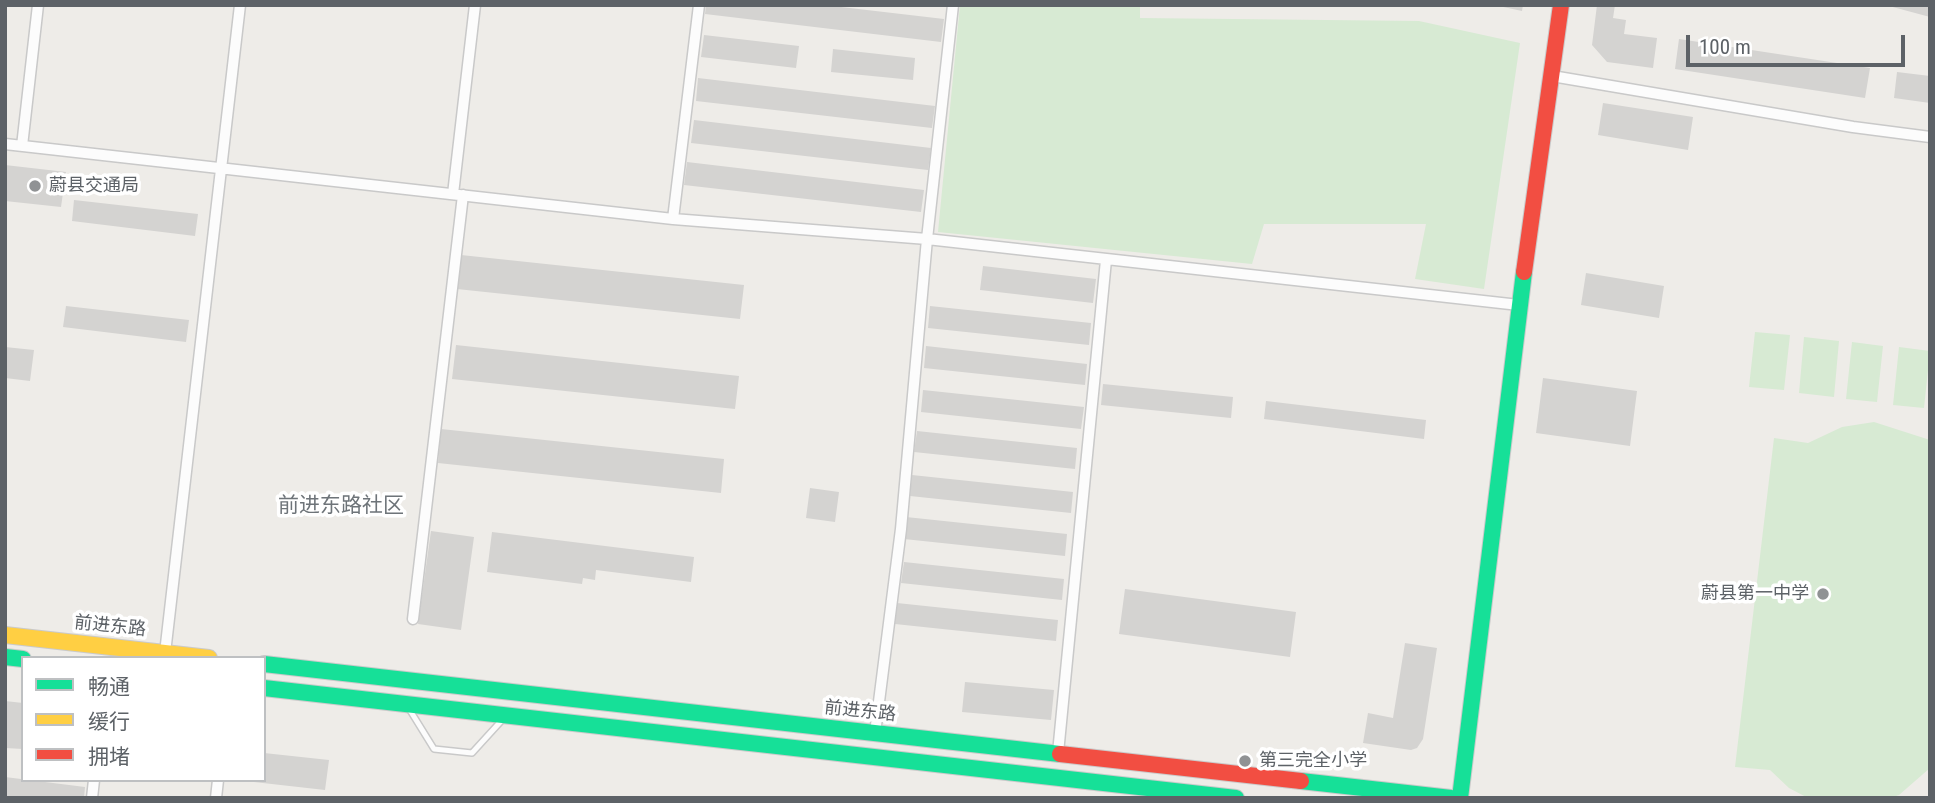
<!DOCTYPE html>
<html>
<head>
<meta charset="utf-8">
<style>
	body { margin:0 }
	#map { position:relative; width:1935px; height:803px; overflow:hidden; background:#eeece8; font-family:"Roboto Condensed","Noto Sans SC",sans-serif }
	canvas { display:block }
	.frame { position:absolute; inset:0; border:7px solid #5d6267; pointer-events:none }
	.legend { position:absolute; left:21px; top:656px; width:245px; height:126px; box-sizing:border-box; background:#fff; border:2px solid #bec0c2; margin:0; padding:9px 12px; list-style:none; font-size:21px; color:#5d6267 }
	.legend li { display:flex; align-items:center; gap:14px; height:35px }
	.legend b { width:35px; border:2px solid #bec0c2 }
	.scale { position:absolute; left:1686px; top:35px; width:219px; height:32px; box-sizing:border-box; border:4px solid #5d6267; border-top:0; padding-left:9px; font-size:21px; line-height:24px; white-space:nowrap; color:#5d6267; -webkit-text-stroke:5px #fff; paint-order:stroke }
</style>
</head>
<body>
<div id="map">
<canvas width="1935" height="803"></canvas>
<div class="frame"></div>
<ul class="legend">
<li><b style="height:9px;background:#16e098"></b>畅通</li>
<li><b style="height:9px;background:#ffcf43"></b>缓行</li>
<li><b style="height:9px;background:#f24e42"></b>拥堵</li>
</ul>
<div class="scale">100 m</div>
</div>
<script>
const ctx = document.querySelector('canvas').getContext('2d');
ctx.lineJoin = 'round';
function fillPath(path, color) {
  ctx.fillStyle = color;
  ctx.fill(path, 'evenodd');
}
function poly(rows) {
  const path = new Path2D();
  for (const r of rows) {
    path.moveTo(r[0], r[1]);
    for (let i = 2; i < r.length; i += 2) path.lineTo(r[i], r[i + 1]);
  }
  return path;
}
function trace(path, color, width, dash) {
  ctx.strokeStyle = color;
  ctx.lineWidth = width;
  ctx.lineCap = dash ? 'butt' : 'round';
  ctx.setLineDash(dash || []);
  ctx.stroke(path);
}
function label(font, color, halo, rows, align = 'center') {
  ctx.font = font + ' "Roboto Condensed","Noto Sans SC",sans-serif';
  ctx.lineWidth = 7;
  ctx.setLineDash([]);
  ctx.textBaseline = 'middle';
  ctx.strokeStyle = halo;
  ctx.fillStyle = color;
  for (const [text, x, y, turn = 0] of rows) {
    ctx.save();
    ctx.translate(x, y);
    ctx.rotate((+turn || 0) * Math.PI / 180);
    ctx.textAlign = isNaN(turn) ? turn : align;
    if (halo) ctx.strokeText(text, 0, 0);
    ctx.fillText(text, 0, 0);
    ctx.restore();
  }
}
const green = poly([
	[960,5,1140,5,1140,18,1419,21,1520,43,1484,289,1415,279,1426,224,1264,224,1252,264,938,232],
	[1755,332,1790,335,1784,390,1749,387],
	[1804,337,1839,341,1834,397,1799,393],
	[1852,342,1883,346,1877,402,1846,399],
	[1899,347,1930,351,1924,408,1893,405],
	[1874,422,1930,440,1930,768,1899,795,1890,798,1808,798,1789,788,1770,770,1735,767,1774,438,1808,443,1842,427]
]);
const building = poly([
	[706,5,824,5,944,19,941,42,705,14],
	[1494,5,1523,5,1522,11],
	[1597,5,1615,5,1613,18,1626,20,1624,34,1657,38,1653,68,1607,62,1592,45],
	[1889,5,1930,5,1930,17,1889,6],
	[704,35,799,46,796,68,701,57],
	[1679,39,1870,68,1865,98,1675,69],
	[833,49,915,58,913,80,831,72],
	[1897,72,1930,76,1930,103,1894,98],
	[698,78,935,106,932,128,696,101],
	[1603,103,1693,117,1688,150,1598,135],
	[694,120,931,148,928,170,691,143],
	[687,162,924,190,921,212,684,185],
	[5,165,66,172,61,207,5,201],
	[74,200,198,214,195,236,72,221],
	[461,255,744,285,740,319,457,289],
	[983,266,1096,279,1093,303,980,290],
	[1586,273,1664,286,1659,318,1581,305],
	[66,306,189,320,186,342,63,327],
	[930,306,1091,323,1089,345,928,328],
	[456,345,739,376,735,409,452,379],
	[926,346,1087,364,1085,385,924,368],
	[5,347,34,350,30,381,5,378],
	[1543,378,1637,391,1630,446,1536,433],
	[1103,384,1233,397,1231,418,1101,405],
	[923,390,1084,407,1081,429,921,412],
	[1266,401,1426,420,1424,439,1264,419],
	[441,429,724,459,721,493,438,463],
	[917,431,1077,448,1075,469,914,452],
	[912,475,1073,492,1071,513,910,496],
	[810,488,839,492,835,522,806,518],
	[906,517,1067,534,1065,556,904,539],
	[431,531,474,537,461,630,418,624],
	[492,532,694,557,691,582,596,570,595,580,583,578,582,584,487,572],
	[904,562,1064,579,1062,600,901,583],
	[1125,589,1296,612,1290,657,1119,634],
	[897,603,1058,620,1056,641,895,624],
	[1405,643,1437,648,1423,739,1417,748,1411,750,1363,743,1368,713,1393,718],
	[965,682,1054,690,1051,720,962,712],
	[5,701,23,703,23,749,5,748],
	[264,753,329,760,325,790,254,782,264,780],
	[5,777,85,787,84,798,5,798]
]);
const lane = poly([
	[408,707,434,749,472,753,503,719]
]);
const street = poly([
	[1552,76,1853,127,1930,137],
	[5,144,673,219,927,239,1519,305],
	[22,146,38,5],
	[453,194,475,5],
	[673,219,699,5],
	[413,619,463,195],
	[165,653,240,5],
	[875,733,901,529,927,239,953,5],
	[1058,753,1106,260],
	[92,798,94,780],
	[216,798,218,780]
]);
const fast = poly([
	[5,657,23,659],
	[264,664,1060,754],
	[264,688,1236,798],
	[1301,781,1451,798],
	[1460,798,1524,272]
]);
const slow = poly([
	[5,635,209,658]
]);
const jam = poly([
	[1524,272,1561,5],
	[1060,754,1301,781]
]);
const markers = [
	[35,186,7,"#909294"],
	[1823,594,7,"#909294"],
	[1245,761,7,"#909294"]
];
const poiNames = [
	["蔚县交通局",49,186],
	["蔚县第一中学",1809,594,"right"],
	["第三完全小学",1259,761]
];
const streetNames = [
	["前进东路",110,627,6],
	["前进东路",860,712,6]
];
const quarterNames = [
	["前进东路社区",341,507]
];
fillPath(green, '#d7ead3');
fillPath(building, '#d4d3d1');
trace(lane, '#c9c9c9', 8);
trace(street, '#c9c9c9', 13);
trace(fast, '#cacaca', 18);
trace(slow, '#cacaca', 18);
trace(jam, '#cacaca', 18);
trace(lane, '#fcfcfc', 5);
trace(street, '#fcfcfc', 10);
trace(fast, '#16e098', 16);
trace(slow, '#ffcf43', 16);
trace(jam, '#f24e42', 16);
for (const [x, y, r, color] of markers) {
  const dot = new Path2D();
  dot.arc(x, y, r, 0, 2 * Math.PI);
  ctx.fillStyle = color;
  ctx.fill(dot);
  trace(dot, '#fff', 2.5);
}
label('18px', '#5d6267', '#fff', poiNames, 'left');
label('18px', '#5d6267', '#fff', streetNames);
label('21px', '#6e7479', '#fff', quarterNames);
</script>
</body>
</html>
